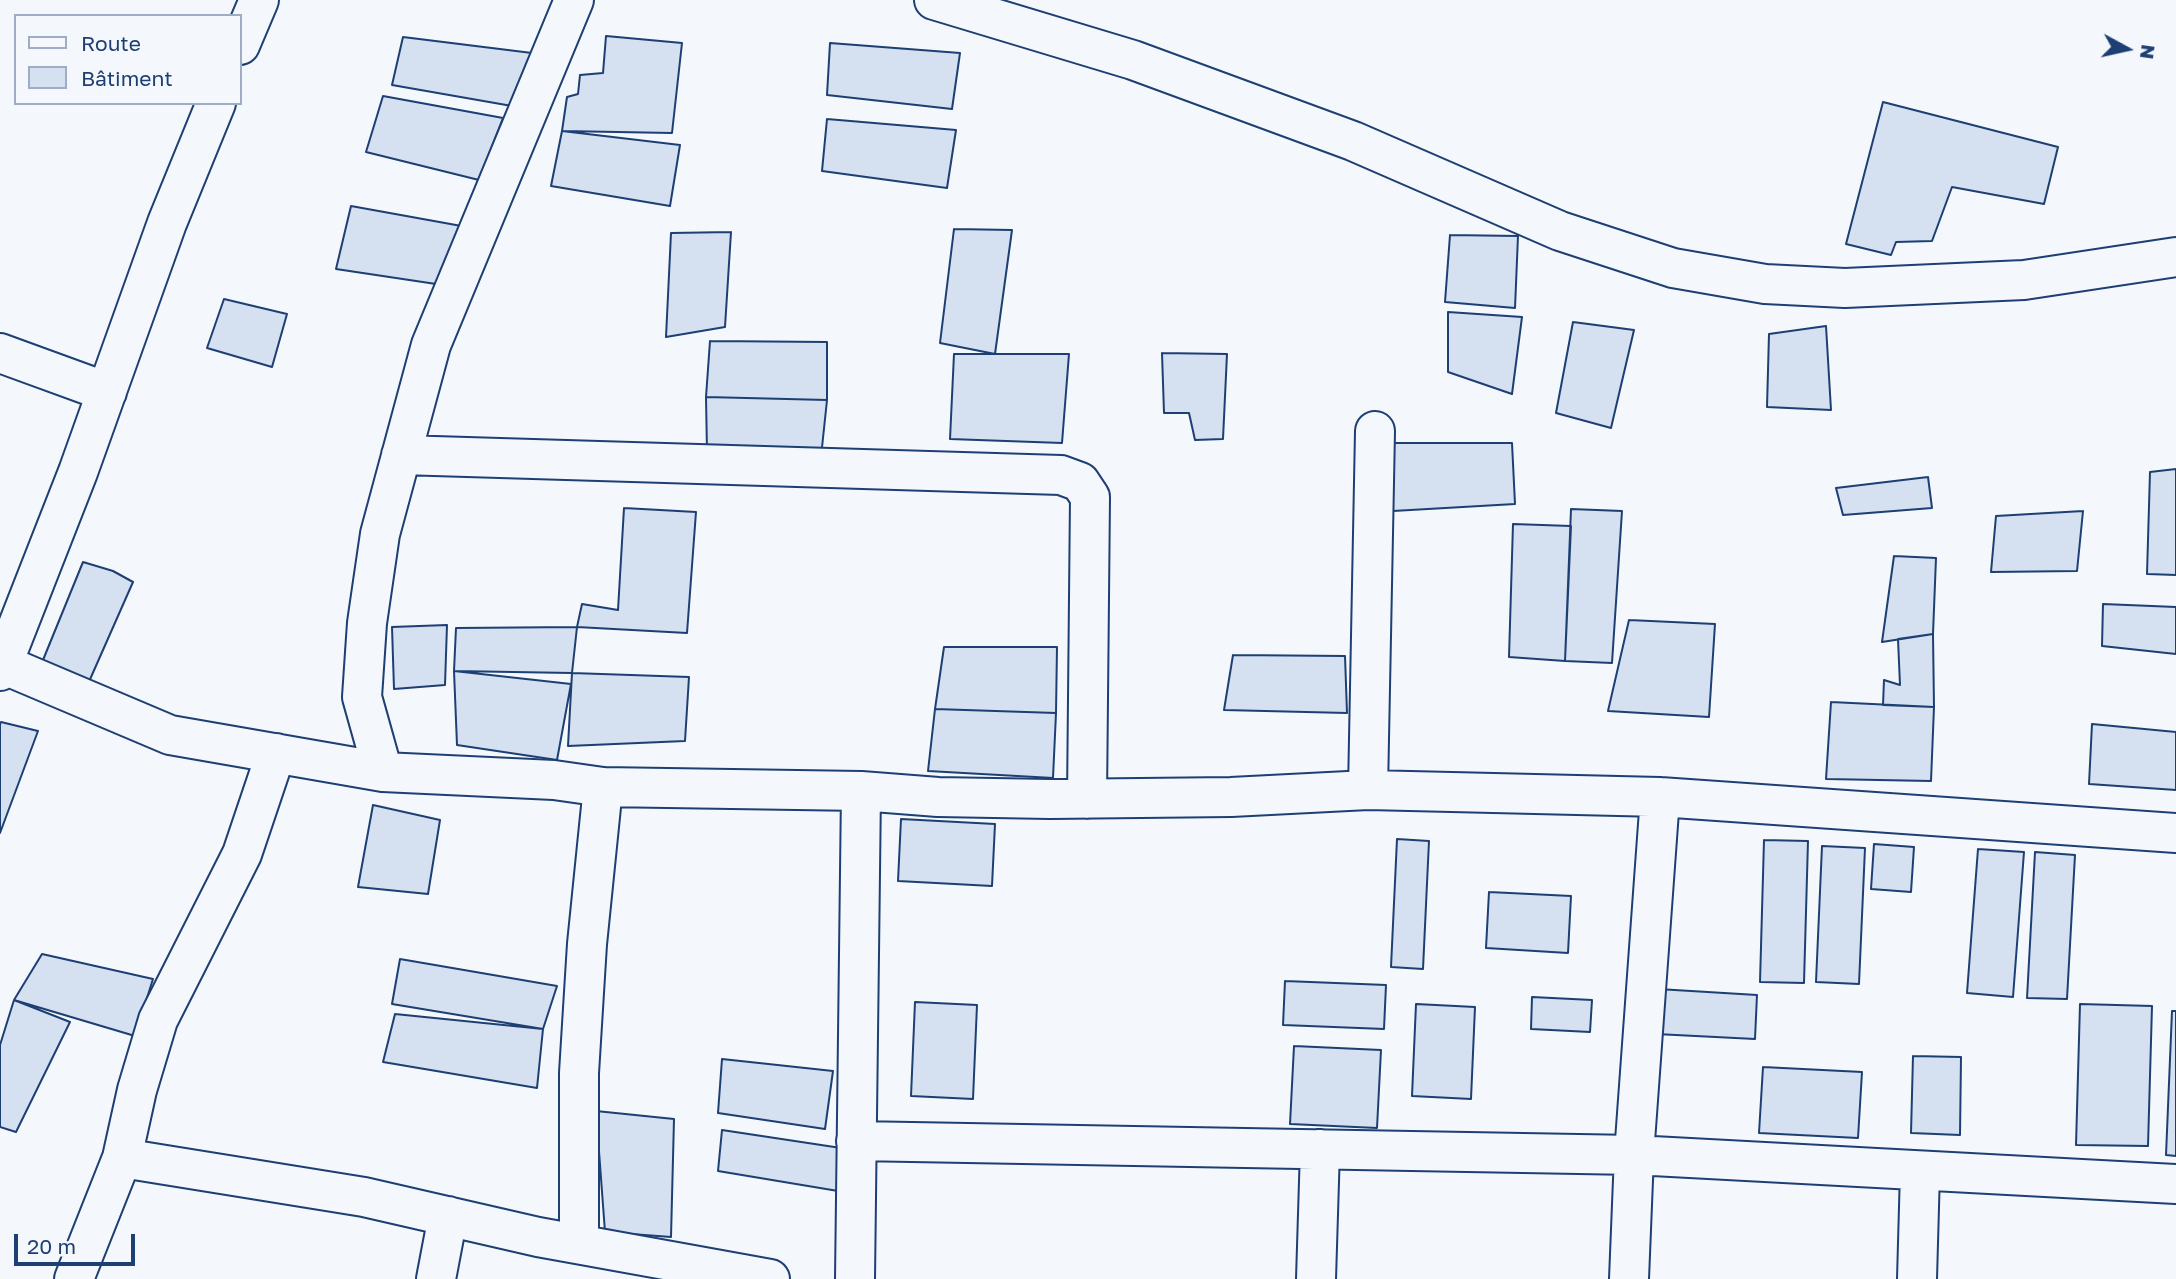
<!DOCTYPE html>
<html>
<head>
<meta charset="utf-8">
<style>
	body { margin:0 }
	#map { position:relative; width:2176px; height:1279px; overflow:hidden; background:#f4f7fb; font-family:"Golos Text",sans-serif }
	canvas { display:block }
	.legend { position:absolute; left:14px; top:14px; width:228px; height:91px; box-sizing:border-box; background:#f4f7fb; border:2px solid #9eadc5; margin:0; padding:9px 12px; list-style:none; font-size:21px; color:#1d3f73 }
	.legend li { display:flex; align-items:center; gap:14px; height:35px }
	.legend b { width:35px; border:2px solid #9eadc5 }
	.north { position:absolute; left:2092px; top:14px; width:70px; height:70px; -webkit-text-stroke:5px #f4f7fb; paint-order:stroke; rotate:98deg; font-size:19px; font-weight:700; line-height:28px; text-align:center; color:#1d3f73 }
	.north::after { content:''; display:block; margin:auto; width:24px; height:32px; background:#1d3f73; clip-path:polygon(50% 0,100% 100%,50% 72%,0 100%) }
	.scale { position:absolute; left:14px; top:1234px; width:121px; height:32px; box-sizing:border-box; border:4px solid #1d3f73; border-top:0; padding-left:9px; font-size:21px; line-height:24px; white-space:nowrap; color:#1d3f73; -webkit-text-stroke:5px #f4f7fb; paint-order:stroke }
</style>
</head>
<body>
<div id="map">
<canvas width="2176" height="1279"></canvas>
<ul class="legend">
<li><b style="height:9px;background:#f4f7fb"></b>Route</li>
<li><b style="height:19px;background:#d5e0f0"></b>Bâtiment</li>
</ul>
<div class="north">N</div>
<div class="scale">20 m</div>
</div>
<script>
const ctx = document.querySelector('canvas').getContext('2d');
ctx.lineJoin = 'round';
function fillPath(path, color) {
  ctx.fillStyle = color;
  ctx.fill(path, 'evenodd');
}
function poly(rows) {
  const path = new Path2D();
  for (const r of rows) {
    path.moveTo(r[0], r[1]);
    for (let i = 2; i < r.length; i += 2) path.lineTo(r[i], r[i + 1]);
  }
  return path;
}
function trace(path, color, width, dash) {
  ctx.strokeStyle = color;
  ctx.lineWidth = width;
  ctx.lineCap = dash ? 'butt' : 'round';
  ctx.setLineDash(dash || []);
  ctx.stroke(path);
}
const building = poly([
	[606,36,682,43,672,133,562,131,567,97,578,94,580,75,603,73,606,36],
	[403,37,532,53,512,106,392,85,403,37],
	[830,43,960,53,952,109,827,95,830,43],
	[383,96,503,118,479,180,366,152,383,96],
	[1883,102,2058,147,2044,204,1952,187,1932,241,1896,242,1891,255,1846,244,1883,102],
	[827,119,956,130,947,188,822,171,827,119],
	[562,131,680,145,670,206,551,186,562,131],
	[351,206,467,227,456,287,336,269,351,206],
	[954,229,1012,230,995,354,940,343,954,229],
	[731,232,725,327,666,337,671,233,731,232],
	[1450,235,1518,236,1515,308,1445,302,1450,235],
	[224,299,287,314,272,367,207,348,224,299],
	[1448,312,1522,317,1512,394,1448,372,1448,312],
	[1573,322,1634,330,1611,428,1556,413,1573,322],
	[1826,326,1831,410,1767,407,1769,334,1826,326],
	[710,341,827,342,827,400,706,397,710,341],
	[1162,353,1227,354,1223,439,1195,440,1189,413,1164,413,1162,353],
	[954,354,1069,354,1062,443,950,439,954,354],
	[706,397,827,400,821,457,707,452,706,397],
	[1390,443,1512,443,1515,504,1393,511,1390,443],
	[2176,469,2176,575,2147,574,2150,472,2176,469],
	[1928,477,1932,508,1843,515,1836,488,1928,477],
	[624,508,696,512,687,633,577,627,582,604,618,610,624,508],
	[1571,509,1622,511,1612,663,1565,661,1571,509],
	[2083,511,2077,571,1991,572,1996,516,2083,511],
	[1513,524,1571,526,1565,661,1509,657,1513,524],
	[1894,556,1936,558,1933,634,1882,642,1894,556],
	[83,562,113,571,133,582,84,693,43,660,83,562],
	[2103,604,2176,607,2176,654,2102,646,2103,604],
	[1629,620,1715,624,1709,717,1608,711,1629,620],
	[447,625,445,685,394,689,392,627,447,625],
	[577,627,572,673,454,671,456,628,577,627],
	[1933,634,1934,707,1883,705,1884,680,1900,685,1898,639,1933,634],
	[944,647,1057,647,1056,713,935,709,944,647],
	[1233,655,1345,656,1347,713,1224,710,1233,655],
	[454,671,571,684,557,760,457,745,454,671],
	[572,673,689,677,685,741,568,746,572,673],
	[1831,702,1934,707,1931,781,1826,779,1831,702],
	[935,709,1056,713,1053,778,928,771,935,709],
	[1,722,38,731,0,833,0,724,1,722],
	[2092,724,2176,732,2176,790,2089,784,2092,724],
	[373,805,440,820,428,894,358,887,373,805],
	[901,819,995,824,992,886,898,881,901,819],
	[1397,839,1429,841,1423,969,1391,967,1397,839],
	[1764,840,1808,841,1804,983,1760,982,1764,840],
	[1874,844,1914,847,1911,892,1871,889,1874,844],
	[1822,846,1865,848,1859,984,1816,982,1822,846],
	[1978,849,2024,852,2013,997,1967,993,1978,849],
	[2035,852,2075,855,2067,999,2027,998,2035,852],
	[1489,892,1571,896,1568,953,1486,948,1489,892],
	[42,954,153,979,135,1036,14,1000,42,954],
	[400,959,557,986,543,1029,392,1004,400,959],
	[1285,981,1386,985,1384,1029,1283,1025,1285,981],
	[1658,989,1757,995,1755,1039,1656,1034,1658,989],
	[1532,997,1592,1000,1590,1032,1531,1029,1532,997],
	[14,1000,70,1022,16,1132,0,1127,0,1045,14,1000],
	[915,1002,977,1005,973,1099,911,1096,915,1002],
	[1416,1004,1475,1007,1471,1099,1412,1096,1416,1004],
	[2080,1004,2152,1006,2148,1146,2076,1145,2080,1004],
	[2172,1011,2176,1011,2176,1156,2166,1155,2172,1011],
	[395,1014,543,1029,537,1088,383,1062,395,1014],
	[1294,1046,1381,1050,1377,1128,1290,1124,1294,1046],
	[1913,1056,1961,1057,1960,1135,1911,1133,1913,1056],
	[722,1059,833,1071,825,1129,718,1113,722,1059],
	[1763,1067,1862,1072,1858,1138,1759,1133,1763,1067],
	[596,1111,674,1119,671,1237,605,1232,596,1111],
	[722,1130,841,1148,838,1191,718,1171,722,1130]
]);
const minor = poly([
	[934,0,1133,60,1353,141,1560,231,1673,268,1765,284,1845,288,2024,280,2176,257],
	[240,45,259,0],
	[0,353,107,392],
	[401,455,1061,475,1080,482,1090,497,1087,799],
	[0,663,170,735,383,772,554,780,603,787,861,791,938,797,1050,799,1231,797,1368,790,1660,797,2176,833],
	[0,671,78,472,167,223,216,103],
	[383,772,362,697,367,623,380,534,431,345,574,0],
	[1368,790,1375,431],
	[856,1141,1634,1155,2176,1184],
	[122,1158,364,1197,538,1237,770,1279],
	[579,1244,579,1073,587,944,603,787],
	[74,1279,122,1158,137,1090,158,1020,242,854,276,753],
	[436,1279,448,1216],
	[855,1279,861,791],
	[1316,1279,1320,1149],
	[1629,1279,1634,1155,1660,797],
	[1917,1279,1920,1171]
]);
fillPath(building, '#d5e0f0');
trace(building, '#1d3f73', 2);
trace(minor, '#1d3f73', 42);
trace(minor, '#f4f7fb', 38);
</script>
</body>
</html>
